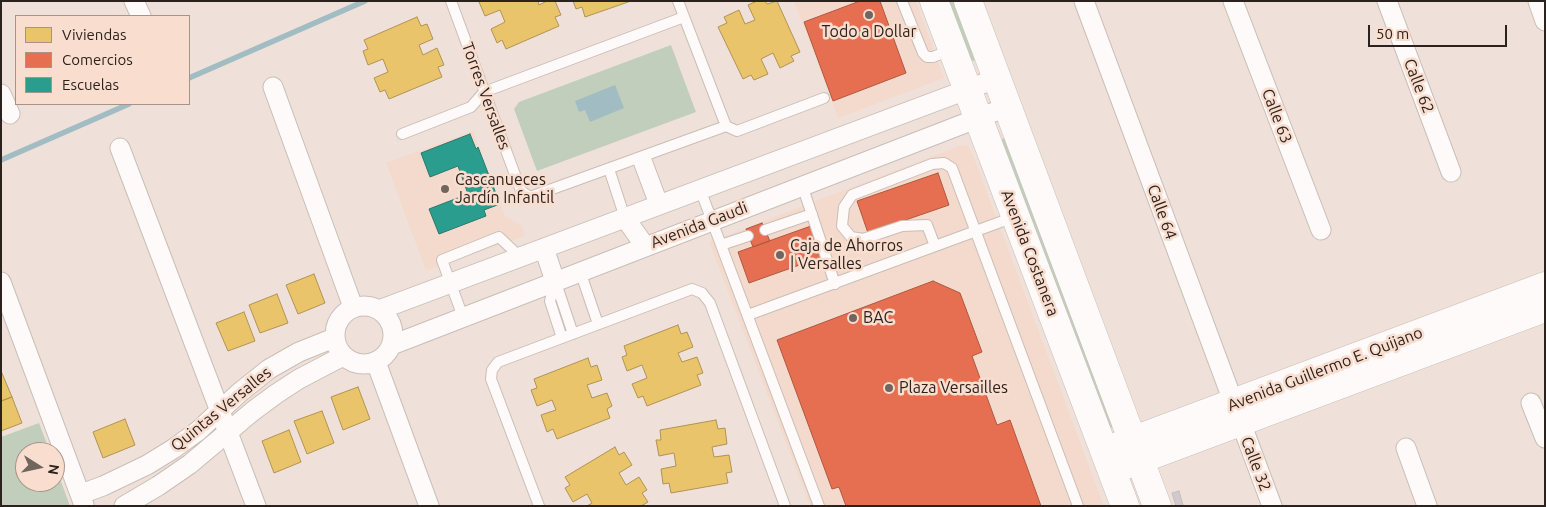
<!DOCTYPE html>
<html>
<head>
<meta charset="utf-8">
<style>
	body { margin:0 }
	#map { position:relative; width:1546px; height:507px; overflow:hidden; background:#efe1d9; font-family:Ubuntu,sans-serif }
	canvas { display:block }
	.frame { position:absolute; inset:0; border:2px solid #2c221d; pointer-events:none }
	.legend { position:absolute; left:15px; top:15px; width:175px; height:90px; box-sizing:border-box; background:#f9decf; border:1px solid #a79388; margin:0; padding:6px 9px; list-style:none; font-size:15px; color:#2c221d }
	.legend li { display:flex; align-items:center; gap:10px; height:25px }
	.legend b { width:25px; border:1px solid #a79388 }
	.north { position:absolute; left:15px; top:442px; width:50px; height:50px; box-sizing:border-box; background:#f9decf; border:1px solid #a79388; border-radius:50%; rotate:100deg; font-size:14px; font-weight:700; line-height:20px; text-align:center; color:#2c221d }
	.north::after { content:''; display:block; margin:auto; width:18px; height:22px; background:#70655f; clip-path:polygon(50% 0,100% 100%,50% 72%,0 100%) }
	.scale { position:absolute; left:1368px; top:25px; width:139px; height:22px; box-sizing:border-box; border:2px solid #2c221d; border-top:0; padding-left:6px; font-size:15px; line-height:18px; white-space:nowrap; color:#2c221d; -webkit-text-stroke:4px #f9decf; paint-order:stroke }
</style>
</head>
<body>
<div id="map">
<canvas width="1546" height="507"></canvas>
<div class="frame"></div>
<ul class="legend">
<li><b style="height:14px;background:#e9c46a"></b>Viviendas</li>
<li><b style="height:14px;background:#e76f51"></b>Comercios</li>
<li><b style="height:14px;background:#2a9d8f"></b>Escuelas</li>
</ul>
<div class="north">N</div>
<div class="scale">50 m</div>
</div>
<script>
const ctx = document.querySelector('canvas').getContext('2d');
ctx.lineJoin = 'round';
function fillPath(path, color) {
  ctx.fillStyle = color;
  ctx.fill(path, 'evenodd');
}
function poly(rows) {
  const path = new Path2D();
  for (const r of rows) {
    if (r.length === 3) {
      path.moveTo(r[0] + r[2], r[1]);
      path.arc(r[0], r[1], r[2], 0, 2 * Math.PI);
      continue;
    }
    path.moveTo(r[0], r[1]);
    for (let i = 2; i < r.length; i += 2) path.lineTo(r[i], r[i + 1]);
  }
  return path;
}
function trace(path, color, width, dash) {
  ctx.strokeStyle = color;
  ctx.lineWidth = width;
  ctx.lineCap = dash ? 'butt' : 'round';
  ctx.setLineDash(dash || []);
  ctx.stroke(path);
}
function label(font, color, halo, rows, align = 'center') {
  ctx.font = font + ' Ubuntu,sans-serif';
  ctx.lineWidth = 5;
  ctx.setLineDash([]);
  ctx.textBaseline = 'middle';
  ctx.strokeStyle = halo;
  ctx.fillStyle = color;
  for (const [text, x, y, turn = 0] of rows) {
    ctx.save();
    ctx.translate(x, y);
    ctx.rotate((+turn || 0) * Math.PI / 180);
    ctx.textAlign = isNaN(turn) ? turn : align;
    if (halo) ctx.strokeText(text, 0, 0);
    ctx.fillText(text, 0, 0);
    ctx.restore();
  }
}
const built = poly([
	[794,1,916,1,944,78,838,118],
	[473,131,505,216,522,226,525,236,426,271,386,163],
	[962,145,968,146,971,150,1104,506,810,506,709,242]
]);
const green = poly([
	[947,1,957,1,976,60,973,61,969,59],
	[671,45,696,112,537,171,514,109,519,102],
	[1005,138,1114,426,1111,428,1105,426,999,144,1002,139],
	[39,423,50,452,25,452,25,482,55,482,55,465,70,506,1,506,1,437]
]);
const water = poly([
	[615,85,624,108,590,122,585,110,579,112,575,101]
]);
const homes = poly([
	[481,1,538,1,539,5,547,1,555,1,561,15,555,17,559,26,506,49,502,40,497,43,491,29,505,22,500,10,485,16,479,2,481,1],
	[573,1,631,1,585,17,582,7,576,9,573,1],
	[757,1,765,1,767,4,777,1,800,52,791,56,794,61,780,68,773,53,761,59,768,74,754,80,751,75,743,79,718,27,727,23,724,17,739,10,745,24,755,20,748,5,757,1],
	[417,17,421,26,427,24,433,39,419,45,423,55,437,48,444,65,438,67,442,77,389,99,385,90,380,92,374,78,388,72,383,59,368,65,363,51,368,49,364,40,417,17],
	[314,274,325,303,298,314,286,285,314,274],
	[277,294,288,323,260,333,249,305,277,294],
	[244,312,255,341,228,351,216,323,244,312],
	[678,325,681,334,687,332,693,347,678,353,682,362,697,357,703,373,697,375,701,385,647,406,643,396,638,398,632,384,647,378,642,365,627,371,622,357,627,355,624,346,678,325],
	[588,358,591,367,597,365,602,380,587,385,592,398,607,393,612,406,607,409,610,418,557,439,553,429,547,432,541,415,556,410,552,400,537,406,531,390,537,388,534,379,588,358],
	[1,371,12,397,1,401,1,371],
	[358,387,370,419,343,430,331,397,358,387],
	[12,397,22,423,1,431,1,401,12,397],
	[322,411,334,443,307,454,294,421,322,411],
	[125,419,135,445,103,458,93,432,125,419],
	[716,420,718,429,725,428,727,444,712,447,714,457,729,455,732,472,726,473,728,483,671,493,669,483,663,484,661,469,676,466,674,453,659,456,656,440,661,440,660,430,716,420],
	[289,430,301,462,274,473,262,441,289,430],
	[615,447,619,455,624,452,632,465,619,473,626,485,639,477,647,490,642,493,648,502,641,506,587,506,592,503,587,494,573,502,565,488,570,485,565,477,615,447]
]);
const shops = poly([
	[860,1,880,1,906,73,833,101,804,22,860,1],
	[938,173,949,205,868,233,857,201,938,173],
	[762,223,770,241,753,247,746,229,762,223],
	[811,226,822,257,749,283,738,252,811,226],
	[933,281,960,293,982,352,972,356,997,425,1010,420,1041,506,846,506,839,487,832,489,777,340,933,281]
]);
const schools = poly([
	[470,134,476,149,478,147,500,204,484,210,486,216,439,234,429,209,468,194,458,166,430,177,421,153,470,134]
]);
const stream = poly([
	[189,78,365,1],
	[1,160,129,104]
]);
const building = poly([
	[1179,491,1183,505,1176,506,1172,493,1179,491]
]);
const lane = poly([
	[451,1,521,191,530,197,726,126,737,131,824,98],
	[678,1,726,126],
	[902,1,923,53,927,57,933,57,951,50],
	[402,134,471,107,484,92,684,17],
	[645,156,663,204],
	[637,158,655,206],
	[609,169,625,218],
	[802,185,835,284],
	[700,189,819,506],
	[765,230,812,214],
	[721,245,748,236],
	[935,246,927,225,902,226,863,239,851,237,842,226,844,207,852,195,932,164,944,163,952,168,1078,506],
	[580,271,598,324],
	[555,281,550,301,562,338],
	[556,283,573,334],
	[748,315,1014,217],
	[463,317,442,260,499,237,520,257],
	[539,506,491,379,492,370,498,362,692,289,702,293,710,303,785,506]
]);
const street = poly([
	[134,1,141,16],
	[1084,1,1272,506],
	[1233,1,1321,230],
	[1387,1,1451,172],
	[1538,1,1545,21],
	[273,87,353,307],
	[1,94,10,114],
	[120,148,256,506],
	[625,218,645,246],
	[544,248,555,281],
	[1,282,84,505],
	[364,335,29],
	[379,310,998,78],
	[392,345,1007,107],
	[376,362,429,506],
	[1531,403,1545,438],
	[1406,448,1427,506],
	[81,494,103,486,147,465,173,449,198,431,239,393,269,369,299,352,334,338],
	[124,506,158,486,190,464,253,411,276,394,299,379,343,356]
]);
const secondary = poly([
	[934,1,1125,506],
	[968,1,1157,506],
	[1115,447,1545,286],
	[1123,466,1545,308]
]);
const markers = [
	[869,15,5,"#70655f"],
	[445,189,5,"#70655f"],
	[780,255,5,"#70655f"],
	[853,318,5,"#70655f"],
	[889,388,5,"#70655f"]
];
const poiNames = [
	["Todo a Dollar",869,32,"center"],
	["Cascanueces",455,180],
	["Jardín Infantil",455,198],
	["Caja de Ahorros",790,246],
	["| Versalles",790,264],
	["BAC",863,318],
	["Plaza Versailles",899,388]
];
const streetNames = [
	["Calle 62",1419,86,69],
	["Torres Versalles",486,96,70],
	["Calle 63",1277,116,69],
	["Calle 64",1162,212,70],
	["Avenida Gaudi",699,225,-21],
	["Avenida Costanera",1030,253,69],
	["Avenida Guillermo E. Quijano",1325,369,-21],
	["Quintas Versalles",221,409,-39],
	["Calle 32",1256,464,69]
];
fillPath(built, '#f3dacc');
fillPath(green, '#c2cebc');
fillPath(water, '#a1bdc3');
fillPath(homes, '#e9c46a');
trace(homes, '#b09353', 1);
fillPath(shops, '#e76f51');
trace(shops, '#af5841', 1);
fillPath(schools, '#2a9d8f');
trace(schools, '#2b786d', 1);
trace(stream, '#a1bdc3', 5.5);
fillPath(building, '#d1cacc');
trace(building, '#c5bebf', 1);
trace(lane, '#c9beb7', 12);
trace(street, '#c9beb7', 21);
trace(secondary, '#c9beb7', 29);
trace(lane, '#fdfaf9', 10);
trace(street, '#fdfaf9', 19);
trace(secondary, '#fdfaf9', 28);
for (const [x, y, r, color] of markers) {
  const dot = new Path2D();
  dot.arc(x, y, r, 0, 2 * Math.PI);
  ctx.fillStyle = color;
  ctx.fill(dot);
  trace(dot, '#f9decf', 2);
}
label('16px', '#2c221d', '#f9decf', poiNames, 'left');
label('16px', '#2c221d', '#f9decf', streetNames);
</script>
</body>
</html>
